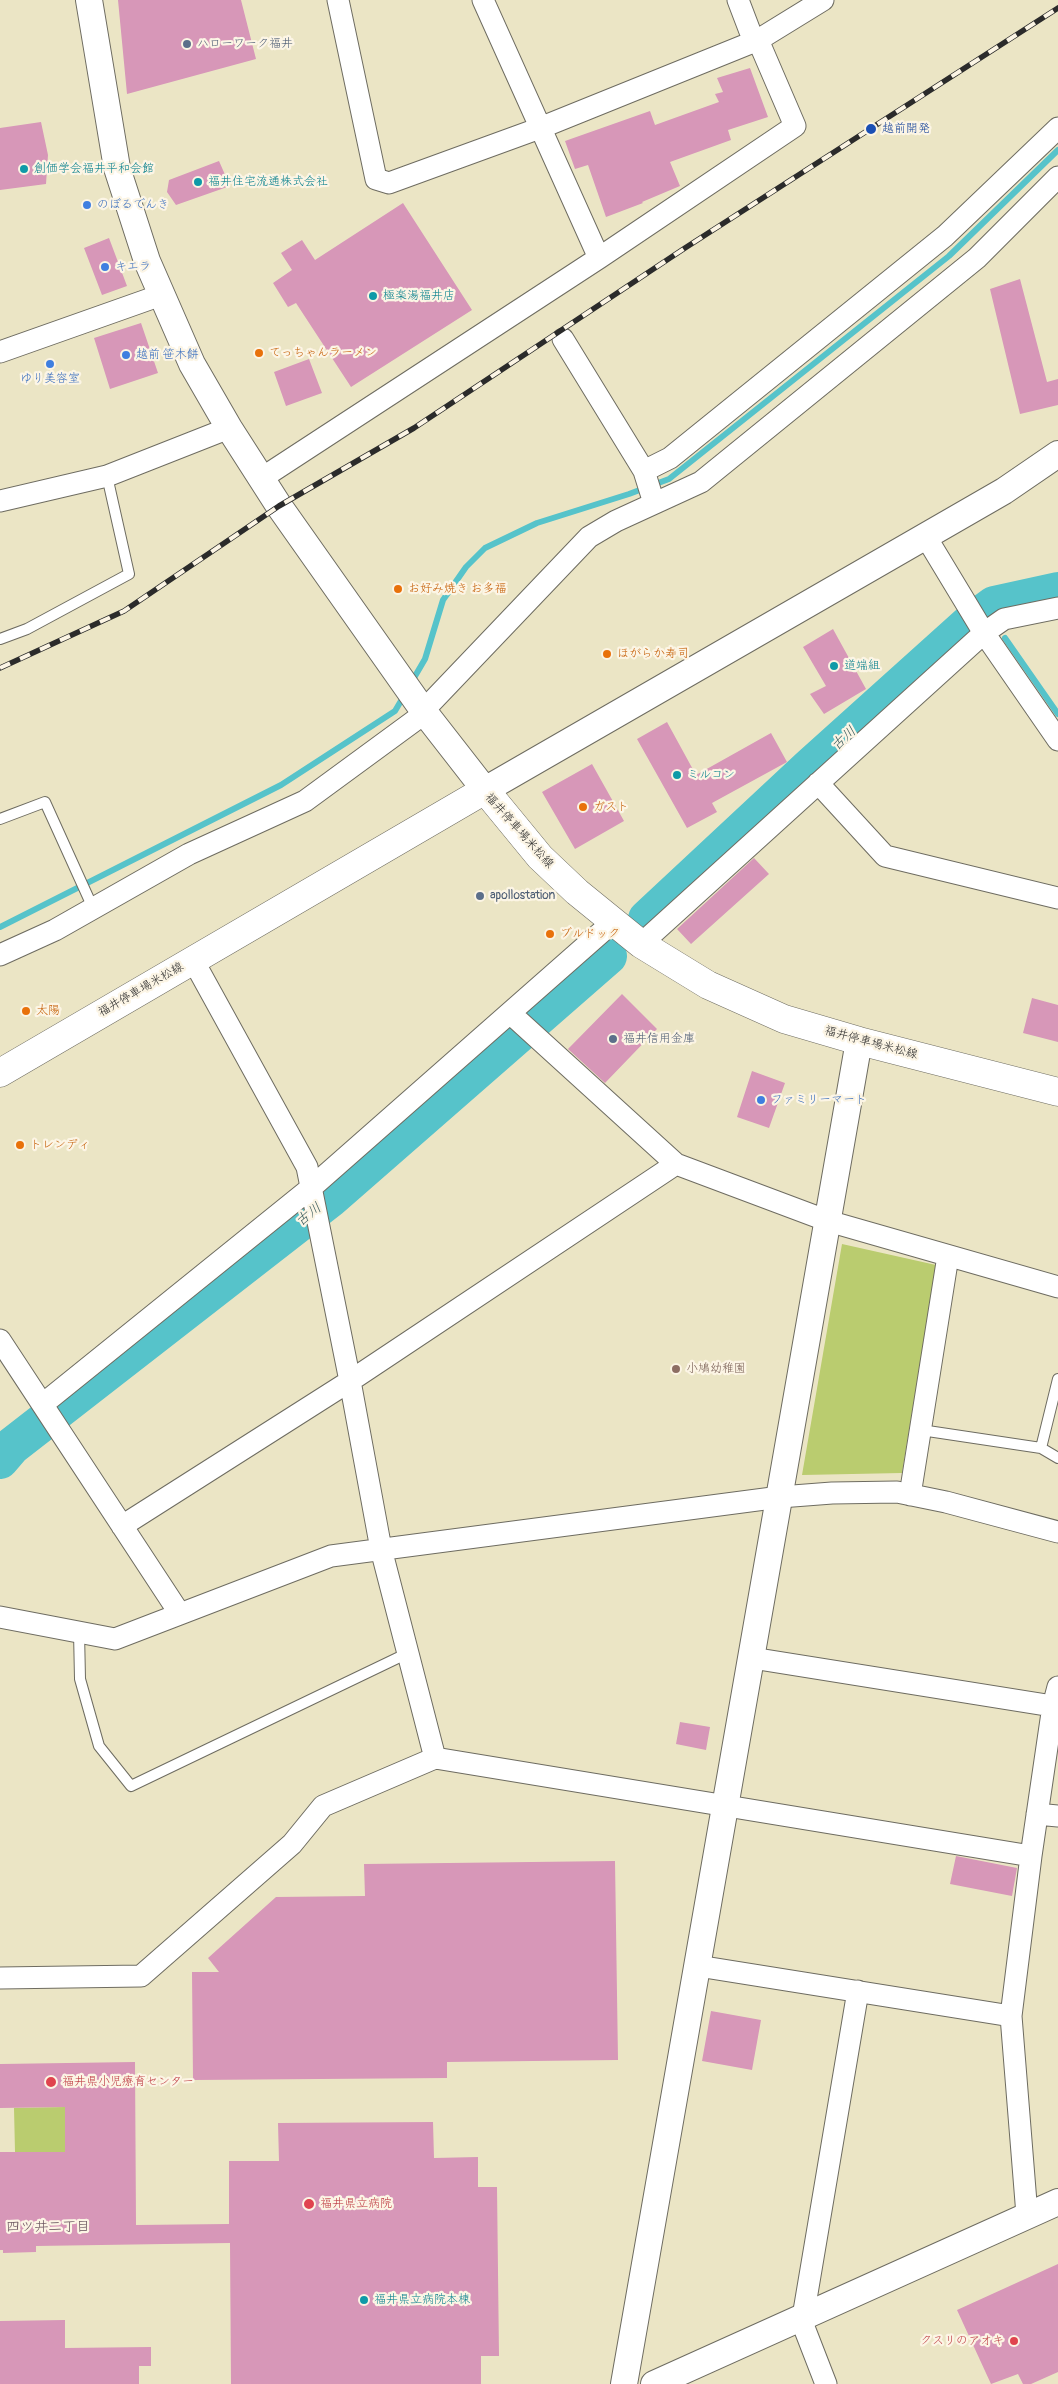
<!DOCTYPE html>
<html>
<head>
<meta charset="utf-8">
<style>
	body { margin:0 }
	canvas { display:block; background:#ebe5c5 }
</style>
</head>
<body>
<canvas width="1058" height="2384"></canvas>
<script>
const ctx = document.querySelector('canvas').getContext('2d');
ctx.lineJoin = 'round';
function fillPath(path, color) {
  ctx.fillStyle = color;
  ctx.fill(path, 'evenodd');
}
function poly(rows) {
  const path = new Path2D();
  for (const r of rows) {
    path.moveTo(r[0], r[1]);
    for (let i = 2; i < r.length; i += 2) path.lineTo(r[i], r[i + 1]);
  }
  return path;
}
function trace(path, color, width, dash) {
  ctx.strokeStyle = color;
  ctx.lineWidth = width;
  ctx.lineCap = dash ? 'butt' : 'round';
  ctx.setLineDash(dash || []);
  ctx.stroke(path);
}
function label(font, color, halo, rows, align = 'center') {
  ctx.font = font + ' Pangolin,"Klee One",sans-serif';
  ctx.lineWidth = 4.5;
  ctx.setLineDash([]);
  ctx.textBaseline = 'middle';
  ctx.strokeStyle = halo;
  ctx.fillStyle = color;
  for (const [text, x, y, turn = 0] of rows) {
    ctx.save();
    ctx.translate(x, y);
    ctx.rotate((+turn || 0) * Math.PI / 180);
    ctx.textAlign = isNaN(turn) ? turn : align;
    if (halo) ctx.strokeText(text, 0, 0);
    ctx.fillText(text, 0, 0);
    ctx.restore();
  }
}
const green = poly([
	[842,1244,936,1265,902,1473,802,1475],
	[65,2107,65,2152,15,2152,14,2108]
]);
const stream = poly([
	[1005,638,1058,714],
	[411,683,425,659,443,600,466,567,485,548,537,523,629,494,669,479,949,256,1058,150],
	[0,927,281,785,395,711,405,694]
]);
const river = poly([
	[647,919,810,767,971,622,994,605,1058,591],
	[0,1460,12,1446,331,1198,608,956]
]);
const building = poly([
	[118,0,241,0,256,59,127,94],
	[750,68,768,117,728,130,731,140,670,162,680,186,642,202,643,203,606,217,588,165,575,169,565,141,650,111,655,125,719,102,715,94,723,92,717,78],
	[41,122,48,155,46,184,0,190,0,128],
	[219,161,230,186,176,205,167,192,169,180],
	[403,203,472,310,351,387,296,303,288,307,273,283,292,270,281,253,302,240,315,260],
	[109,238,127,286,102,295,84,248],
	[1020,279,1047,382,1058,379,1058,405,1020,414,990,289],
	[141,323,158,373,110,389,94,338],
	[309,359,322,393,286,406,274,372],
	[833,629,866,689,824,714,810,694,826,686,803,647],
	[667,722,696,775,771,733,787,762,712,803,717,812,687,828,637,739],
	[592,764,624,821,575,849,542,792],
	[754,858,769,874,691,944,677,929],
	[622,994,657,1029,605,1083,568,1049],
	[1032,998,1058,1005,1058,1042,1023,1033],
	[752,1071,785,1083,769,1128,737,1117],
	[680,1722,710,1727,706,1750,676,1744],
	[956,1856,1017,1868,1012,1896,950,1884],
	[615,1861,618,2060,447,2062,447,2078,193,2080,192,1972,219,1972,208,1958,276,1897,365,1896,364,1864],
	[711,2011,761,2020,752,2070,702,2061],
	[135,2062,136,2225,229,2224,229,2161,279,2161,278,2123,433,2122,434,2158,478,2157,478,2187,497,2187,499,2356,481,2356,481,2384,231,2384,230,2243,36,2246,36,2252,3,2253,3,2250,0,2250,0,2152,65,2152,65,2107,0,2108,0,2064],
	[1058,2264,1058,2372,1031,2384,1023,2384,1018,2374,991,2384,957,2310],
	[65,2320,65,2348,151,2347,151,2366,139,2366,139,2384,0,2384,0,2321]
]);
const service = poly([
	[0,639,27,629,129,574,107,476],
	[0,819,45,802,93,908],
	[921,1430,1041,1448,1058,1458],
	[1041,1448,1058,1379],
	[79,1632,80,1679,99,1746,131,1786,408,1653]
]);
const minor = poly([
	[338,0,376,179,389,183,540,128,758,40,823,0],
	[483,0,599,258],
	[738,0,754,42],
	[563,339,644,471,654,503],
	[0,352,161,295],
	[644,471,670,458,945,236,1058,128],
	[262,478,599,258,795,126,758,40],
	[0,501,107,476,229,428],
	[926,537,984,633,1058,740],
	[423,711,589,537,616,521,701,482,977,258,1058,177],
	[818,783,885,856,1058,898],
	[641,944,984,633,1004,619,1058,608],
	[0,955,55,930,189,854,305,801,425,713],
	[193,960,307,1167,350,1381,381,1549,435,1758],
	[510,1013,676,1164,828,1221,1058,1287],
	[0,1340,180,1614],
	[43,1404,312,1187,613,922],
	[910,1495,948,1256],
	[122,1526,350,1381,676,1164],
	[0,1617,115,1639,331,1556,780,1497,832,1493,897,1492,946,1502,1058,1532],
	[752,1658,1058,1707],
	[1037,1814,1058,1816],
	[698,1966,1011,2016],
	[0,1978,141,1976,292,1844,323,1806,435,1758,1031,1856],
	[1027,2215,1011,2016,1031,1856,1053,1706,1058,1687],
	[800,2317,826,2384],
	[803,2317,858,1991]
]);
const tertiary = poly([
	[89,0,117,168,147,261,192,364,229,428,279,506,425,713,485,790,1004,491,1058,454],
	[624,2384,859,1041],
	[654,2384,1058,2202]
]);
const secondary = poly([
	[0,1073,485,790,540,857,577,892,641,944,708,985,784,1019,859,1041,1058,1092]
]);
const rail = poly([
	[0,668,124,611,279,506,414,428,685,248,1058,8]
]);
const markers = [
	[187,44,5,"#5c6f8a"],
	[871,129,6,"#1a4fb4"],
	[24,169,5,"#0f9aa8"],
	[198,182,5,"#0f9aa8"],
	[87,205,5,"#3f7fe0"],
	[105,267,5,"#3f7fe0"],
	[373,296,5,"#0f9aa8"],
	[259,353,5,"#e8710a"],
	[126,355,5,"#3f7fe0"],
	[50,364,5,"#3f7fe0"],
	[398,589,5,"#e8710a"],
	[607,654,5,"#e8710a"],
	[834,666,5,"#0f9aa8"],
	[677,775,5,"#0f9aa8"],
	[583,807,5,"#e8710a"],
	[480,896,5,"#5c6f8a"],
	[550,934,5,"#e8710a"],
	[26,1011,5,"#e8710a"],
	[613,1039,5,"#5c6f8a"],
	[761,1100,5,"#3f7fe0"],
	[20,1145,5,"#e8710a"],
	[676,1369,5,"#8d6e63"],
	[51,2082,6,"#e0444e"],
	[309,2204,6,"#e0444e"],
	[364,2300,5,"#0f9aa8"],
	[1014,2341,5,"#e0444e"]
];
const serviceNames = [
	["ハローワーク福井",197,44],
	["apollostation",490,896],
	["福井信用金庫",623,1039]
];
const transitNames = [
	["越前開発",882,129]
];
const cultureNames = [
	["創価学会福井平和会館",34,169],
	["福井住宅流通株式会社",208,182],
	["極楽湯福井店",383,296],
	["道端組",844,666],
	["ミルコン",687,775],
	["福井県立病院本棟",374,2300]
];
const shopNames = [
	["のぼるでんき",97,205],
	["キエラ",115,267],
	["越前 笹木餅",136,355],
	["ゆり美容室",50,379,"center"],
	["ファミリーマート",771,1100]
];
const foodNames = [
	["てっちゃんラーメン",269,353],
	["お好み焼き お多福",408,589],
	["ほがらか寿司",617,654],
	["ガスト",593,807],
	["ブルドック",560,934],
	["太陽",36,1011],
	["トレンディ",30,1145]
];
const streetNames = [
	["福井停車場米松線",519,831,48],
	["福井停車場米松線",141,990,-30],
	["福井停車場米松線",871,1043,15]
];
const educationNames = [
	["小鳩幼稚園",686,1369]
];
const healthNames = [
	["福井県小児療育センター",62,2082],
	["福井県立病院",320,2204],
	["クスリのアオキ",1004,2341,"right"]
];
const waterNames = [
	["古川",844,739,-43],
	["古川",309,1215,-38]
];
const neighbourhoodNames = [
	["四ツ井二丁目",48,2227]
];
fillPath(green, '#bacc6f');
trace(stream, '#56c3ca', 6);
trace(river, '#56c3ca', 38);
fillPath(building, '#d797b8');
trace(service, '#6e6c61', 12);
trace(minor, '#6e6c61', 23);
trace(tertiary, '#6e6c61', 28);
trace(secondary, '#6e6c61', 29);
trace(service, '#fff', 10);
trace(minor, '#fff', 21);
trace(tertiary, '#fff', 26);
trace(secondary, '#fff', 28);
trace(rail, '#2b2b2b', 5.5);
trace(rail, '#fcf5e5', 4, [11]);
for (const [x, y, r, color] of markers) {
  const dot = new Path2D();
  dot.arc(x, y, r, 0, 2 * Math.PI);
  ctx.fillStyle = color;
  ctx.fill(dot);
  trace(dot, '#fcf5e5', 2);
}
label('12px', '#4e5e75', '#fcf5e5', serviceNames, 'left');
label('12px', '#164399', '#fcf5e5', transitNames, 'left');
label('12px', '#0d838f', '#fcf5e5', cultureNames, 'left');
label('12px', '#366cbe', '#fcf5e5', shopNames, 'left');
label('12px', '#c56008', '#fcf5e5', foodNames, 'left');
label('12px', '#2b2b2b', '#fcf5e5', streetNames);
label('12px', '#785e54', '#fcf5e5', educationNames, 'left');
label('12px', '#be3a42', '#fcf5e5', healthNames, 'left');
label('italic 14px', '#38595b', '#fcf5e5', waterNames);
label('14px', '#67515c', '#fcf5e5', neighbourhoodNames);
</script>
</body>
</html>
